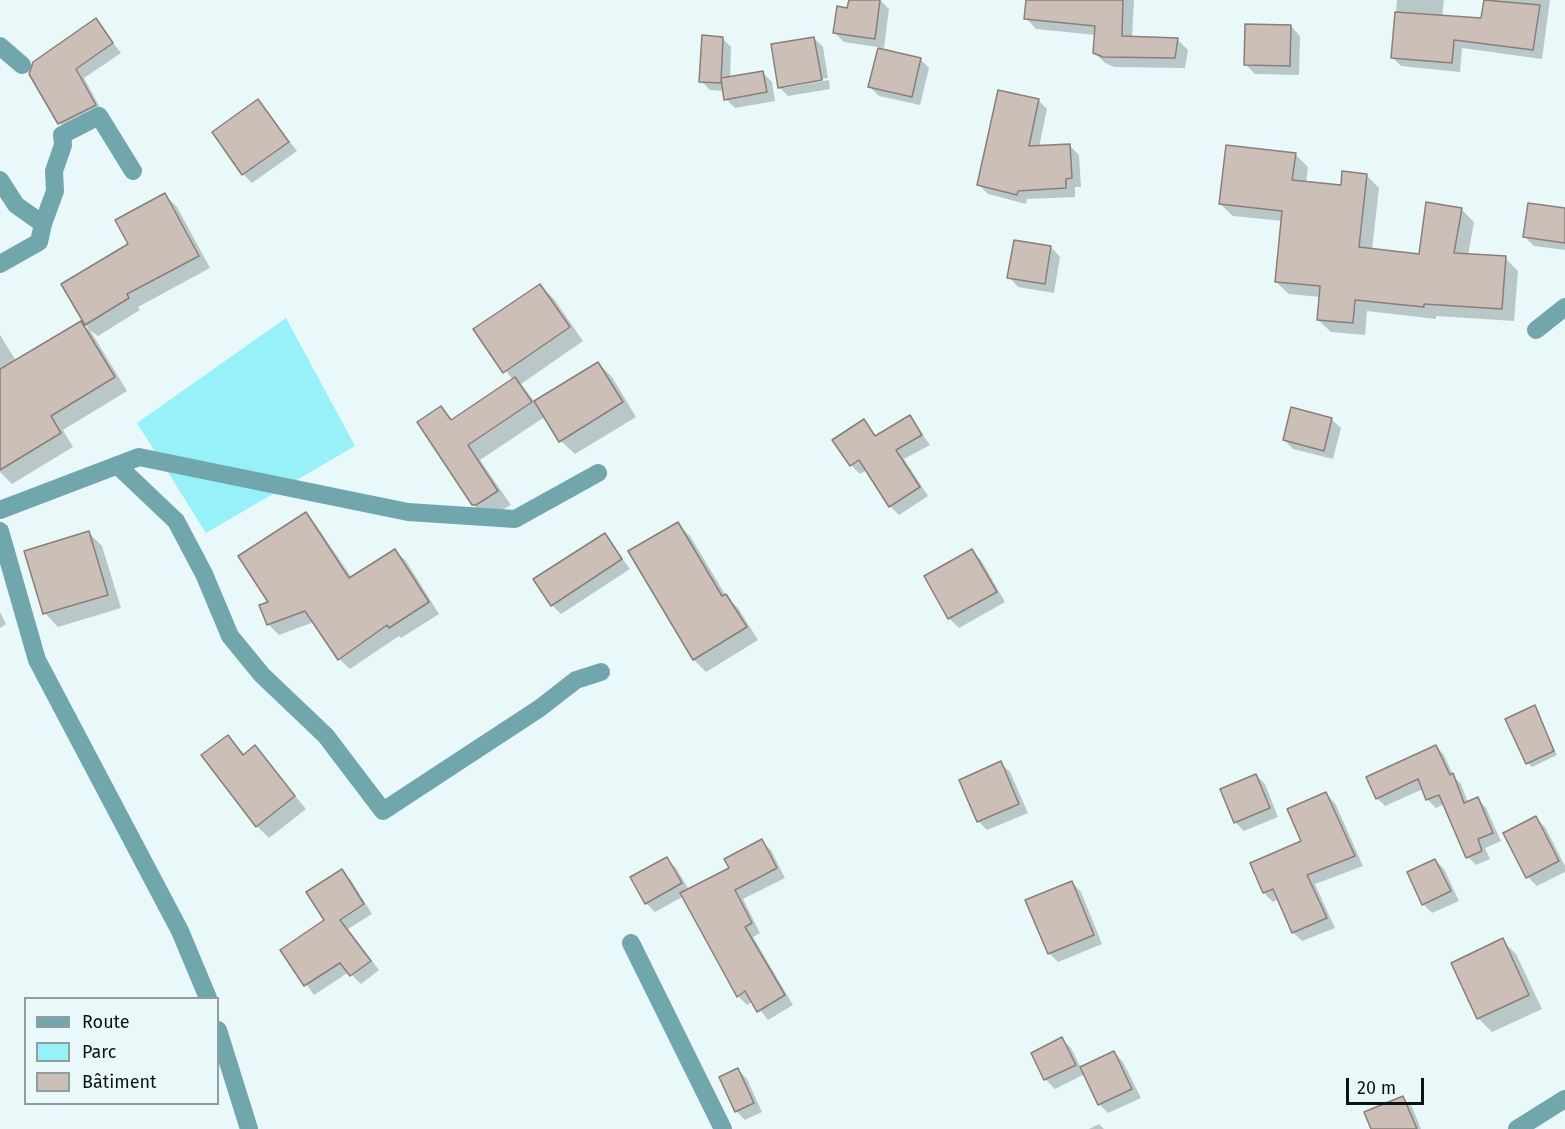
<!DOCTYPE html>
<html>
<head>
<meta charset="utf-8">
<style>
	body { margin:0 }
	#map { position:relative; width:1565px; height:1129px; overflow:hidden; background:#e9f9fa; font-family:"Fira Sans",sans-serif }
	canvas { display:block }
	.legend { position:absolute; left:24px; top:997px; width:195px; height:108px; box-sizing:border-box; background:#e9f9fa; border:2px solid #919d9e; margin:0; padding:8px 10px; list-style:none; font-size:18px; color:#0e1314 }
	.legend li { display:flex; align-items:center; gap:12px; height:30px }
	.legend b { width:30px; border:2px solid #919d9e }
	.scale { position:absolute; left:1346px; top:1078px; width:78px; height:27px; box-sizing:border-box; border:3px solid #0e1314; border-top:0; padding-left:8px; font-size:18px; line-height:21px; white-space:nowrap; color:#0e1314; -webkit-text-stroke:4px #e9f9fa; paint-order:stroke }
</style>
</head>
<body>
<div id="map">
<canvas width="1565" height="1129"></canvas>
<ul class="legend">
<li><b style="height:8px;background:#71a7ac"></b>Route</li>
<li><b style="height:16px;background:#96f1f9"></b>Parc</li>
<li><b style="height:16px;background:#cbbfb8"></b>Bâtiment</li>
</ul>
<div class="scale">20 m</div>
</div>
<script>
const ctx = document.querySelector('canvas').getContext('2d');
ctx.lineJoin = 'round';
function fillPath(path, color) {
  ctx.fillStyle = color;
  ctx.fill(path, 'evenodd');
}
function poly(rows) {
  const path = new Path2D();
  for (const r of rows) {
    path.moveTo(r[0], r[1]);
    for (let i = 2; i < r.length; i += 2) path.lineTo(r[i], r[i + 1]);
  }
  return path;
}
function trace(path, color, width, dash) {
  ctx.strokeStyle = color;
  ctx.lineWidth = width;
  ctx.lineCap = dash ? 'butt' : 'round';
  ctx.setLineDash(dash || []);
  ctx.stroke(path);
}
const green = poly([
	[286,318,355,446,206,533,137,423]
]);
const shadow = poly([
	[850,0,880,0,889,9,884,48,844,42,835,33,848,9],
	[1028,0,1134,0,1132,38,1177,39,1188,50,1185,68,1114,67,1105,63,1094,52,1096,35,1036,29,1026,18],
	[1397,0,1444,0,1442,17,1482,20,1485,0,1550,0,1542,59,1462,48,1460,72,1401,66,1392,57],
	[95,20,121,53,84,78,104,115,69,132,60,123,30,73],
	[1291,26,1300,36,1299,75,1255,74,1246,65],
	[722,38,731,47,730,78,763,73,772,82,775,101,735,108,726,99,724,91,710,90,701,81],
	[814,38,823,47,828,78,784,85,784,88,829,80,830,89,788,96,779,87],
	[920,59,929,68,920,105,879,96,870,87],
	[1038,100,1047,109,1039,147,1070,146,1079,155,1081,187,1075,187,1075,197,1027,199,1026,204,988,194,979,185],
	[258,101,297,151,252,183,243,174],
	[1295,154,1308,167,1306,183,1342,187,1366,175,1379,188,1372,250,1420,255,1461,209,1474,222,1468,256,1505,258,1518,271,1514,321,1436,316,1436,319,1367,311,1365,335,1331,332,1318,320,1320,297,1289,294,1276,282,1283,221,1233,216,1220,204],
	[165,195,177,207,210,268,138,307,140,310,98,336,90,330,127,391,63,430,73,447,12,484,0,472,0,335,16,361,81,323,89,330,63,285,130,245],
	[1565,209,1565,250,1534,246,1525,237],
	[1051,247,1060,257,1054,293,1018,287,1009,277],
	[540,285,554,299,583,341,521,384,535,402,598,363,612,377,636,417,575,454,561,441,546,416,480,460,511,505,487,518,473,504,441,408,453,420,513,380,475,329],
	[910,417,930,445,904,459,928,496,899,515,890,506,867,470,860,474,851,465,863,421,877,437],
	[1331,419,1341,428,1333,459,1293,449,1284,440],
	[305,514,316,525,352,578,395,551,406,561,439,614,401,638,399,636,350,669,339,659,314,622,279,635,268,624,270,603],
	[678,524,690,536,726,596,738,608,758,640,706,672,694,660,630,552],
	[88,532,102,546,121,608,58,627,45,613],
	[605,535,630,569,561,614,552,605],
	[972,551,981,560,1005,602,959,628,949,618,926,576],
	[0,612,6,624,0,628],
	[1535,707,1557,755,1532,767,1528,763],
	[228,737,245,755,255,747,306,809,269,838,257,826],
	[1436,746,1444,755,1454,777,1461,784,1468,803,1478,799,1486,808,1501,841,1485,848,1490,859,1476,865,1468,857,1444,804,1436,808,1427,799,1423,789,1385,806,1377,798],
	[1000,763,1010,772,1028,813,987,830,978,821],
	[1256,775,1265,784,1278,817,1244,831,1235,822],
	[1326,794,1335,803,1363,866,1315,884,1335,928,1302,941,1293,932,1279,899,1273,902,1264,893,1252,864,1303,842],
	[1536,818,1545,827,1565,866,1565,872,1537,886,1528,877,1505,833],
	[761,841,771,850,785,878,743,899,760,933,753,937,793,1005,768,1020,753,1001,747,1005,738,996,684,896,655,912,646,903,667,859,676,868,689,890,731,869],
	[1435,860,1444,869,1459,901,1432,913,1423,904],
	[342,871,351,880,372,914,348,929,379,970,361,984,349,972,314,995,282,950,326,921],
	[1072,882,1081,892,1102,944,1058,962,1049,953],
	[1502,940,1516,954,1542,1009,1492,1032,1478,1018],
	[1062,1039,1071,1048,1081,1068,1114,1052,1123,1062,1141,1098,1108,1113,1099,1104,1085,1074,1055,1089,1046,1080,1033,1053],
	[738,1070,747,1079,762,1112,745,1120,736,1111],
	[1403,1098,1412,1107,1421,1129,1372,1129],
	[1099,1124,1104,1129,1089,1129]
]);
const building = poly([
	[849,0,880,0,875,39,833,33,837,6,847,8,849,0],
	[1026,0,1123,0,1122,36,1178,38,1175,58,1103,57,1093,53,1095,26,1024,19,1026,0],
	[1484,0,1540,5,1533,50,1454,40,1452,63,1391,58,1395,12,1481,18,1484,0],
	[96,18,113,43,76,69,96,105,58,124,29,74,33,62,96,18],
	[1245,24,1291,25,1290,66,1244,65,1245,24],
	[702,35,723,37,721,83,699,82,702,35],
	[814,37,822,80,778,88,771,44,814,37],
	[878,48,921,58,912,97,868,87,878,48],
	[763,71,767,92,724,100,721,78,763,71],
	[998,90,1039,99,1029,146,1070,144,1072,178,1066,179,1066,188,1018,191,1017,195,977,185,998,90],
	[258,99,289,142,242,175,212,132,258,99],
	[1226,145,1296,153,1292,180,1341,185,1342,171,1367,174,1359,247,1419,254,1426,202,1462,208,1454,253,1506,256,1502,309,1424,304,1424,307,1355,300,1353,323,1317,320,1320,286,1275,282,1282,211,1219,204,1226,145],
	[165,193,199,256,127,294,129,298,85,325,61,284,128,244,115,220,165,193],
	[1528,203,1565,208,1565,243,1523,237,1528,203],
	[1014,240,1051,246,1045,284,1007,278,1014,240],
	[540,284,570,327,503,373,473,329,540,284],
	[81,321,115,377,51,416,61,433,0,470,0,369,81,321],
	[598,362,623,402,559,442,534,401,598,362],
	[515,377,532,402,468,445,498,491,476,505,472,505,417,422,441,406,451,420,515,377],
	[1291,407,1332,418,1324,451,1283,440,1291,407],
	[910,415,922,435,896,450,920,487,889,507,859,460,850,466,832,440,864,419,875,436,910,415],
	[306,512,349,578,395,549,429,602,389,628,387,625,338,660,305,611,267,625,259,605,268,602,238,556,306,512],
	[678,522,722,596,726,594,747,627,693,660,628,551,678,522],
	[89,531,108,595,43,614,24,551,89,531],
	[605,533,622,559,551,606,533,579,605,533],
	[972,549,997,592,948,619,924,576,972,549],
	[1535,705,1554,751,1526,764,1505,719,1535,705],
	[228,735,243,755,255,745,295,796,256,827,201,755,228,735],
	[1436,745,1450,775,1453,773,1464,803,1478,797,1493,833,1478,839,1482,851,1466,858,1439,795,1426,800,1418,779,1376,799,1366,777,1436,745],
	[1001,761,1019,804,977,822,959,780,1001,761],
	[1256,774,1270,808,1234,823,1220,789,1256,774],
	[1326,792,1355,856,1307,875,1327,918,1292,933,1273,889,1263,893,1250,863,1301,841,1287,809,1326,792],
	[1536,816,1559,861,1526,878,1503,833,1536,816],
	[762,839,777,868,735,890,752,923,745,927,785,995,757,1012,745,991,737,997,680,893,729,868,724,859,762,839],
	[667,857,682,883,645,904,630,877,667,857],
	[1435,859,1451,891,1422,905,1407,872,1435,859],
	[342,869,364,904,340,920,371,961,350,976,340,963,304,986,280,950,324,920,306,892,342,869],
	[1072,881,1094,935,1048,954,1025,900,1072,881],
	[1503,938,1529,995,1477,1019,1451,963,1503,938],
	[1062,1037,1076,1065,1044,1080,1031,1053,1062,1037],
	[1114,1051,1132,1089,1098,1105,1080,1067,1114,1051],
	[738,1068,754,1103,735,1112,719,1077,738,1068],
	[1403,1096,1417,1129,1371,1129,1364,1112,1403,1096]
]);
const minor = poly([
	[0,46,22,65],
	[0,180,16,205,43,224,55,191,54,171,63,145,62,135,99,116,133,171],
	[0,264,39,242,43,224],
	[1536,330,1565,307],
	[117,465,176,521,204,574,230,636,262,675,326,736,383,811,540,708,576,680,601,672],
	[0,510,139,457,408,512,515,519,598,473],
	[0,531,37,660,180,931,208,998],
	[631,943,723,1129],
	[218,1030,249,1129],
	[1517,1129,1565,1099]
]);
fillPath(green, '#96f1f9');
fillPath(shadow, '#0003');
fillPath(building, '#cbbfb8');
trace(building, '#8a7e78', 1.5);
trace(minor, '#71a7ac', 18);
</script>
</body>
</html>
